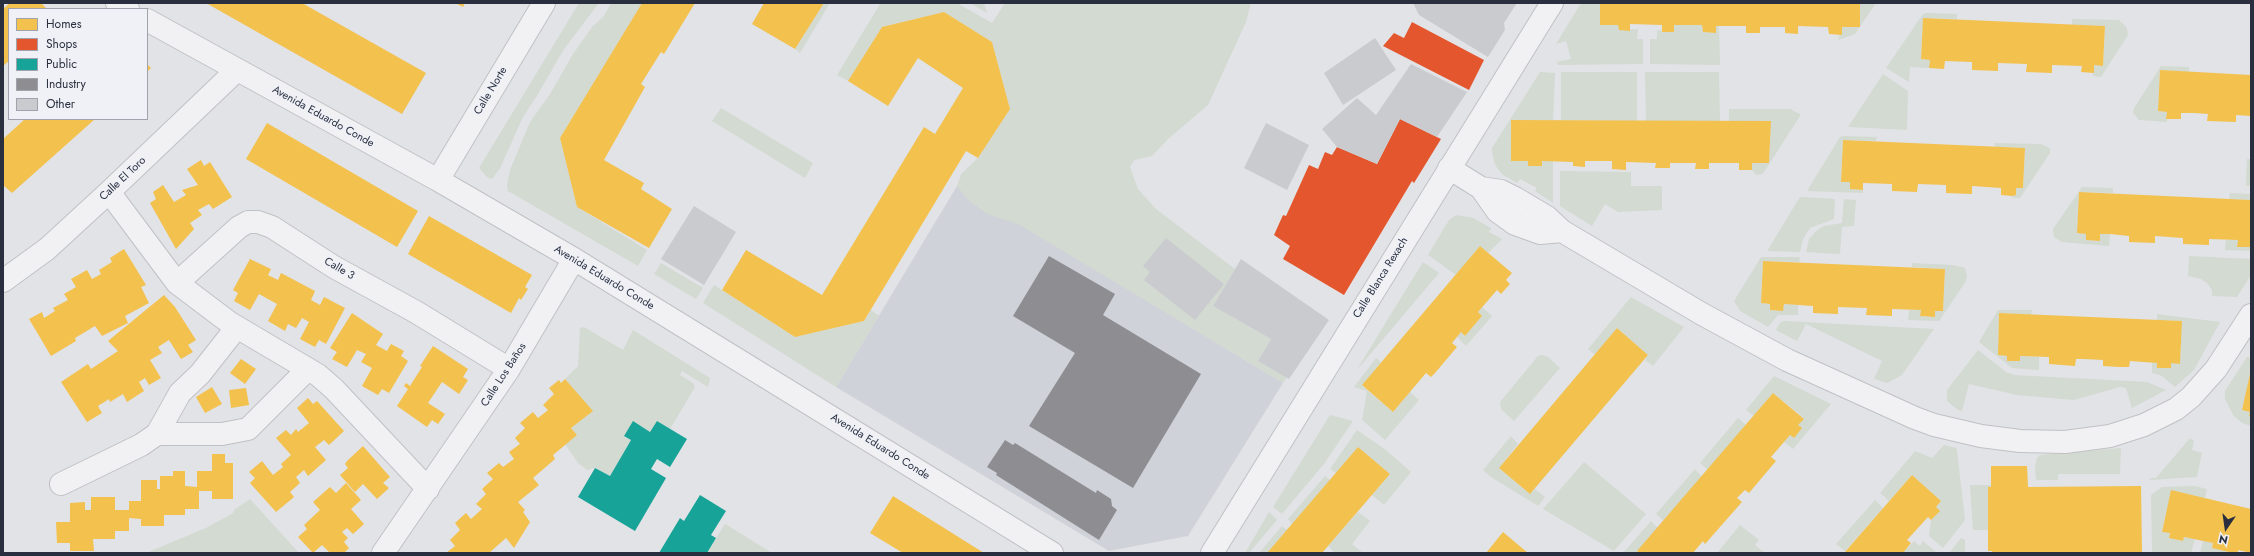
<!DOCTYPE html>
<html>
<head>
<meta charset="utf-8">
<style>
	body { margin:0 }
	#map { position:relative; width:2254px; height:556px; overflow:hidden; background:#e2e3e6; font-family:Jost,sans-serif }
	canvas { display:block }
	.frame { position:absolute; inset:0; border:4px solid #292f3f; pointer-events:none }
	.legend { position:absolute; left:8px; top:8px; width:140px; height:112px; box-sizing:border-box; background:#eff1f6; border:1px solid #a0a3ad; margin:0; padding:5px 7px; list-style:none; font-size:12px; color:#292f3f }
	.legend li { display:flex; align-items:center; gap:8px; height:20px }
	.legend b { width:20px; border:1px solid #a0a3ad }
	.north { position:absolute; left:2206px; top:508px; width:40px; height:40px; -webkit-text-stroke:3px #eff1f6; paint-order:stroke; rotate:193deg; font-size:11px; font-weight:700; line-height:16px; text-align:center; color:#292f3f }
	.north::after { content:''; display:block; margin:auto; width:14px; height:18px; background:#292f3f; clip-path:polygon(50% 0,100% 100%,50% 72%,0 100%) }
</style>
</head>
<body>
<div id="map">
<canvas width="2254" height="556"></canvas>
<div class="frame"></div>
<ul class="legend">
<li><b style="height:11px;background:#f2c14e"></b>Homes</li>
<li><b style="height:11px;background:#e4572e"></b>Shops</li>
<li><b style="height:11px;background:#17a398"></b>Public</li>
<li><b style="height:11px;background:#8d8d92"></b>Industry</li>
<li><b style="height:11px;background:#cacbce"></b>Other</li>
</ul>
<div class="north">N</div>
</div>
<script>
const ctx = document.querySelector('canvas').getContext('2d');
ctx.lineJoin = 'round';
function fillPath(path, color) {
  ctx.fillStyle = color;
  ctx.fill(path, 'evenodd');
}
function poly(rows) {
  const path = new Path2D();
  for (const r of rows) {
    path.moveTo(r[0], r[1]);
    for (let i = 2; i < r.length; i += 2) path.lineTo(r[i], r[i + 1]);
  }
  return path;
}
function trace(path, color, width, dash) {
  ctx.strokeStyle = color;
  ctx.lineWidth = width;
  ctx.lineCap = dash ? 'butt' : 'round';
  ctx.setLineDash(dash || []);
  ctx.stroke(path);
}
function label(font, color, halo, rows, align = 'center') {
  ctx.font = font + ' Jost,sans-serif';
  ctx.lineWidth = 4;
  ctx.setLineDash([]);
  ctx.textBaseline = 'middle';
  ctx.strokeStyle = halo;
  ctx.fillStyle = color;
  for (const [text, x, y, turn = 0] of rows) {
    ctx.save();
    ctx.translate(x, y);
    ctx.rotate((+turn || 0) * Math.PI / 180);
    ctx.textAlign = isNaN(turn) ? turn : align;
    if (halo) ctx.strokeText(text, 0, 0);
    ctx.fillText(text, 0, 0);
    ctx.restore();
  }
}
const built = poly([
	[957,186,1283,383,1188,536,1109,551,836,387]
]);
const green = poly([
	[579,3,599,3,564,49,538,94,523,117,500,168,492,179,487,177,479,168],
	[611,3,642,3,560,138,577,207,647,250,638,266,508,191,507,185,510,170,530,122,550,94,573,54,592,27,604,16],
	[824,3,830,3,800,53,795,49],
	[886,3,957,3,992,23,1005,3,1251,3,1246,22,1208,105,1168,139,1152,156,1134,160,1130,167,1138,189,1156,209,1235,269,1213,306,1271,339,1258,361,1287,377,1283,383,1018,224,987,214,967,199,957,186,961,174,978,158,1010,109,992,42,944,12,882,27,848,81,837,75,880,4],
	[970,3,984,3,987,13],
	[1581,3,1600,3,1600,25,1618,25,1619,30,1638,29,1637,39,1643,39,1643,64,1558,65,1557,62,1571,59,1566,41,1556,44],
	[1860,3,1876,3,1855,34,1838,40,1842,27,1860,27],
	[1927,13,1957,14,1957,19,1923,18,1921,59,1930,60,1929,68,1910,67,1909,82,1886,68,1923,14],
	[2072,19,2119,20,2127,28,2128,35,2101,77,2093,76,2094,65,2103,66,2105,26,2072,25],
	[1674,25,1702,25,1703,32,1715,33,1716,26,1719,26,1720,65,1650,64,1650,39,1657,39,1657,30,1674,32],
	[2161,66,2189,67,2189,72,2160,70,2158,111,2167,112,2167,122,2139,120,2133,113,2134,108],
	[1540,72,1555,73,1553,120,1511,120,1511,161,1528,161,1528,166,1541,166,1542,161,1553,161,1553,203,1535,191,1537,188,1520,179,1517,183,1502,174,1495,165,1492,153,1492,148],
	[1561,72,1637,72,1637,121,1561,120],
	[1645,72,1719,72,1720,121,1646,121],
	[1883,74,1908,91,1907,130,1848,127],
	[721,108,813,163,805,178,712,121],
	[1729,109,1790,109,1800,114,1800,116,1764,172,1762,174,1756,175,1752,170,1752,163,1769,163,1771,122,1729,121],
	[1843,136,1877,137,1876,141,1843,140,1841,182,1850,182,1850,189,1863,190,1863,193,1807,191,1840,137],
	[1994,143,2041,144,2050,148,2050,153,2020,198,2013,198,2012,196,2015,195,2016,188,2023,188,2025,148,1995,147],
	[2247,159,2251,159,2251,186,2246,186],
	[1560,171,1631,172,1631,186,1662,186,1662,210,1618,212,1605,204,1592,226,1560,206],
	[2082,187,2113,188,2113,193,2079,192,2077,233,2086,234,2086,240,2100,241,2100,234,2110,234,2109,246,2062,242,2054,237,2053,229],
	[2230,193,2251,194,2251,200,2229,199],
	[1800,197,1835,199,1834,219,1810,228,1803,239,1800,252,1767,251],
	[1844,199,1856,200,1854,226,1842,227,1840,254,1806,252,1809,239,1817,230,1824,226,1842,223],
	[1456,215,1473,218,1491,228,1489,232,1502,239,1488,253,1480,246,1456,275,1428,255,1449,220],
	[2226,240,2238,240,2238,247,2251,247,2251,251,2225,250],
	[2189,256,2251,259,2251,275,2237,297,2212,296,2212,290,2207,283,2201,279,2188,276],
	[1761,257,1800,257,1799,262,1763,261,1761,303,1770,304,1770,310,1783,311,1784,304,1798,305,1798,315,1778,315,1768,327,1740,311,1734,301],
	[1423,262,1439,273,1356,371],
	[661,263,703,288,696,299,654,274],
	[1912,263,1953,265,1965,268,1967,275,1966,281,1939,321,1908,320,1909,310,1921,310,1920,316,1935,317,1935,311,1943,311,1945,269,1912,267],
	[714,285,795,337,864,321,871,310,879,316,836,387,703,303],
	[1631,297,1684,327,1653,366,1645,360,1648,355,1617,328,1595,355,1588,349],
	[1482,307,1492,316,1466,346,1457,337,1461,332,1465,336,1482,316,1478,312],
	[1998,310,2032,310,2031,315,1999,313,1998,355,2007,356,2007,361,2019,361,2020,356,2039,357,2039,370,2012,368,1979,342],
	[2157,314,2220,322,2194,370,2175,387,2162,376,2152,373,2152,363,2157,363,2157,368,2171,368,2171,363,2180,363,2182,321,2157,320],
	[1784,321,1934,329,1902,375,1887,383,1874,379,1882,361,1806,324,1797,341,1776,330,1780,323],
	[584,327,623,350,633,330,710,378,708,387,682,371,680,375,693,383,695,387,670,429,657,421,650,432,633,422,624,436,631,440,610,476,595,468,587,470,578,463,565,444,577,435,571,428,592,411,565,379,578,366,580,328],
	[1978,350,2006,372,2014,375,2147,382,2166,390,2132,408,2126,388,2120,387,2074,400,2017,395,1969,384,1962,411,1958,410,1947,401,1947,390],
	[1542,355,1548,357,1560,368,1514,421,1501,409,1500,402,1538,356],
	[2247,357,2251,358,2251,372,2242,410,2250,412,2249,416,2251,417,2251,426,2242,423,2233,415,2225,399,2225,391],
	[1376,358,1381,362,1362,386,1393,412,1410,392,1419,400,1385,440,1362,420,1367,391,1354,387],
	[1774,376,1831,404,1793,449,1784,442,1790,435,1794,438,1798,425,1804,418,1773,393,1754,416,1746,410],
	[1330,415,1353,421,1324,464,1282,514,1273,507],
	[1738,418,1746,425,1708,470,1700,463],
	[1357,430,1386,450,1411,472,1384,505,1372,495,1390,474,1358,447,1336,473,1330,469],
	[1511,436,1518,444,1499,468,1530,494,1535,489,1545,497,1538,506,1491,477,1483,470],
	[2190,438,2194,441,2192,450,2202,453,2197,477,2150,480,2150,478,2156,478],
	[1944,445,1956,448,1957,451,1965,520,1943,548,1929,536,1931,520,1939,511,1936,507,1941,501,1912,475,1889,501,1880,493,1915,451,1932,458],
	[2121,448,2120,474,2058,474,2058,480,2036,480,2035,467,2037,458,2040,455],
	[1584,462,1646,514,1614,551,1543,509],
	[1695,469,1702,477,1664,521,1656,514],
	[1325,476,1330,480,1292,524,1288,519],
	[1970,485,1991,485,1991,487,1988,487,1988,530,1973,530],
	[2195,486,2207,489,2205,498,2171,491,2162,531,2170,533,2169,538,2183,541,2184,537,2195,539,2191,553,2152,553,2151,495,2162,487],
	[250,499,299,553,146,553,206,528,233,513,234,510],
	[1875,500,1883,508,1845,551,1836,544],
	[1269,512,1277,520,1249,553,1245,553],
	[1358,512,1370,521,1352,544,1363,553,1335,553,1328,546],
	[1651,521,1658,528,1639,553,1623,553],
	[725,524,727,525,772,553,707,553],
	[1740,525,1759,540,1755,545,1765,553,1717,553],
	[1282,526,1287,530,1267,553,1259,553],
	[1961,538,1965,540,1965,553,1949,553],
	[1914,541,1920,546,1923,541,1937,553,1903,553],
	[2203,541,2213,543,2212,548,2233,553,2200,553]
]);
const homes = poly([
	[10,3,41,3,47,9,9,9,9,61,3,66,3,9],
	[206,3,302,3,426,73,402,114],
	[455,3,465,3,463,7],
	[642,3,695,3,664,54,661,52,641,84,645,87,604,160,644,183,641,189,672,209,649,248,577,207,560,138],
	[764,3,824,3,795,49,752,24],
	[1600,3,1860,3,1860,27,1842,27,1842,35,1829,34,1828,27,1798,26,1798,34,1785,33,1785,27,1760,27,1760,33,1746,33,1746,26,1716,26,1716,33,1703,32,1702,25,1674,25,1674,32,1662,32,1662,25,1630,24,1630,31,1619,30,1618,25,1600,25],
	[944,12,992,42,1010,109,978,158,966,151,864,321,795,337,722,290,746,250,822,295,924,127,935,134,963,88,918,58,888,106,848,81,882,27],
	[1923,18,2105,26,2103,66,2094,65,2094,73,2081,72,2082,66,2052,65,2052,73,2026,72,2027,64,1998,63,1998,71,1972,70,1972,62,1945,61,1944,69,1929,68,1930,60,1921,59],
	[147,64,151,68,147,72],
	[2160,70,2251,75,2251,116,2236,115,2236,122,2207,121,2208,114,2194,113,2181,113,2181,119,2166,119,2167,112,2158,111],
	[25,119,95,119,12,193,3,185,3,139],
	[1511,120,1771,121,1769,163,1752,163,1752,170,1739,170,1739,163,1709,163,1709,169,1695,169,1696,163,1670,163,1670,168,1655,168,1656,163,1626,162,1626,170,1612,169,1612,161,1585,161,1585,167,1573,166,1573,162,1542,161,1542,166,1528,166,1528,161,1511,161],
	[267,123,418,211,397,247,246,159],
	[1843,140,2025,148,2023,188,2016,188,2016,195,2012,196,2001,195,2001,188,1972,186,1972,194,1946,193,1946,185,1918,184,1917,192,1892,191,1892,184,1863,183,1863,190,1850,189,1850,182,1841,182],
	[201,160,204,166,210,162,232,197,213,209,209,204,198,210,202,215,190,223,194,229,176,249,150,203,156,199,153,192,163,185,174,202,186,195,182,190,198,185,187,169],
	[2079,192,2251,200,2251,247,2237,247,2238,240,2209,239,2209,245,2183,244,2183,238,2155,236,2155,243,2129,242,2129,236,2110,234,2100,234,2100,241,2086,240,2086,234,2077,233],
	[429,216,532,275,525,287,528,289,521,300,519,298,511,313,408,254],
	[1480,246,1512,273,1506,280,1510,284,1501,294,1497,290,1478,312,1482,316,1465,336,1461,332,1452,343,1457,347,1435,373,1431,377,1426,373,1393,412,1362,385],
	[124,249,146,285,141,287,149,303,125,316,128,323,102,336,95,326,75,338,76,341,51,356,29,319,42,312,44,318,55,311,53,308,68,300,64,294,76,287,71,279,87,270,92,279,101,274,99,270,112,262,110,258],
	[250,259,271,269,268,275,278,280,281,273,315,291,311,300,320,305,324,297,345,308,326,344,319,340,315,347,300,339,309,322,302,318,296,328,288,324,285,331,268,321,277,304,259,294,250,310,234,301,238,293,233,290],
	[1763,261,1945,269,1943,311,1935,311,1935,317,1920,316,1921,310,1892,309,1892,316,1866,315,1867,308,1838,307,1838,314,1813,313,1813,306,1784,304,1783,311,1770,310,1770,304,1761,303],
	[164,295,175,307,196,340,188,345,193,352,181,359,169,340,158,347,162,353,150,360,161,378,149,385,145,378,139,382,144,391,127,402,123,394,110,402,109,399,98,406,102,413,87,422,61,382,88,364,91,369,118,351,108,341],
	[352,313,383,334,376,345,387,351,391,344,404,351,401,356,408,361,389,393,382,389,378,395,362,386,372,368,361,362,366,354,357,350,347,367,332,359,337,352,330,348],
	[1999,313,2182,321,2180,364,2171,363,2171,368,2157,368,2157,363,2130,361,2129,367,2119,367,2103,366,2103,360,2084,359,2076,359,2075,366,2049,364,2049,357,2020,356,2020,361,2007,361,2007,356,1998,355],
	[1617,328,1648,355,1530,494,1499,468],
	[433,346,468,369,463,377,468,380,459,394,442,382,428,403,445,414,438,424,432,420,427,427,397,406,408,389,404,386,406,383,410,386,422,367,420,366],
	[241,359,256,369,245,384,230,373],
	[2250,374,2251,374,2251,417,2249,416,2250,412,2242,410],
	[565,379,593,411,571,428,577,435,553,455,555,459,533,478,539,485,518,502,525,510,523,512,530,522,514,548,506,538,489,553,446,553,455,546,450,540,460,530,455,523,466,513,471,519,482,509,476,504,486,494,482,489,493,479,487,473,499,463,503,467,514,459,509,452,520,444,515,438,525,428,520,423,533,412,538,418,548,410,543,405,554,394,549,388,559,380,561,383],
	[212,387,222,404,205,413,196,397],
	[246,388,249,405,231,408,229,390],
	[1773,393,1804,419,1798,425,1802,428,1794,438,1790,435,1771,457,1776,461,1749,493,1745,490,1737,498,1742,502,1705,544,1703,541,1693,553,1639,553,1637,551],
	[308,398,313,404,317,401,344,431,329,445,324,440,315,447,326,460,308,476,304,470,296,477,300,483,290,492,294,497,276,512,250,483,255,478,249,472,262,461,273,475,283,467,281,464,291,455,276,438,286,430,291,435,296,429,298,432,309,423,297,408],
	[363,446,390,477,383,483,389,488,377,499,363,484,355,492,340,475,348,468,345,464,347,461],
	[1358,447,1390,474,1322,553,1267,553],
	[212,454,225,454,225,463,233,463,233,499,212,499,212,491,199,491,199,509,185,509,185,515,164,515,164,526,141,526,141,519,129,518,129,531,115,531,115,539,93,539,94,551,70,551,70,543,57,543,56,522,70,522,70,503,85,502,85,510,91,510,91,497,115,497,115,510,129,510,129,501,141,501,141,480,157,480,157,489,160,489,160,476,173,476,173,471,185,471,185,486,197,487,197,471,212,471],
	[1991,466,2027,466,2028,487,2141,486,2142,553,1992,553,1992,551,1988,551,1988,487,1991,487],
	[1912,475,1941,501,1936,507,1940,511,1931,520,1928,517,1907,540,1911,543,1903,553,1844,553],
	[346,483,361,500,351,509,364,524,353,534,347,528,342,532,348,538,344,542,349,548,344,553,330,553,322,545,313,553,298,537,307,529,304,525,320,510,313,502,330,487,336,493],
	[2171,490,2251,509,2251,553,2238,550,2238,553,2233,553,2212,548,2213,543,2184,537,2183,541,2169,538,2170,533,2162,532],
	[893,496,984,553,903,553,870,533],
	[1503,532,1522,548,1528,553,1486,553]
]);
const shops = poly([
	[1412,22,1484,60,1469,90,1383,46,1394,33,1404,38],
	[1400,119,1441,139,1414,183,1412,181,1344,295,1283,259,1290,246,1274,235,1283,215,1286,216,1309,165,1318,169,1325,152,1332,155,1337,147,1377,164]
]);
const public = poly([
	[633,421,650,432,657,421,687,439,670,467,657,459,651,469,666,478,635,531,578,497,595,468,610,476,631,440,624,436],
	[700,495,726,511,711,535,716,538,707,553,659,553,680,518,684,521]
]);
const industry = poly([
	[1049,256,1115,294,1103,315,1201,374,1133,488,1029,426,1075,353,1013,316],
	[1005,440,1013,445,1015,443,1096,493,1097,490,1111,499,1112,506,1117,510,1099,540,996,475,997,473,987,467]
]);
const building = poly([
	[1413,3,1517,3,1504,23,1505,30,1488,57,1419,15],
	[1375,38,1396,70,1343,105,1324,73],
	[1411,64,1467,92,1437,137,1400,119,1377,164,1337,147,1322,129,1357,98,1376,115],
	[1266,123,1309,145,1287,190,1244,168],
	[694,206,736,232,704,285,661,259],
	[1166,238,1224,284,1195,320,1144,280,1150,272,1143,266],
	[1241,259,1329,320,1289,379,1258,361,1271,339,1213,306]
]);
const minor = poly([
	[117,3,128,9],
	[147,20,438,180,574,259,1052,553],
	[1449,168,1481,188,1501,191,1515,198,1547,217,1562,231,1572,237,1702,314,1787,360,1915,418,1934,425,1981,436,2020,441,2065,442,2110,436,2144,425,2176,409,2191,397,2216,369,2251,315],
	[438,180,544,3],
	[1481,188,1497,211,1515,224,1540,233,1562,231],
	[109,192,177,283,230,323,318,375,334,389,428,489],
	[3,281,47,249,109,192,237,70],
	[177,283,239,227,248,222,258,222,272,227,334,267,416,312,509,369],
	[157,434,180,393,200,374,237,327],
	[61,484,141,445,157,434,222,434,248,429,308,369],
	[383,553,509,369,574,259],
	[1212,553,1552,3]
]);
const streetNames = [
	["Calle Norte",491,91,-59],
	["Avenida Eduardo Conde",323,117,29],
	["Calle El Toro",123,179,-43],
	["Calle 3",339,269,30],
	["Avenida Eduardo Conde",604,278,31],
	["Calle Blanca Rexach",1381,278,-58],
	["Calle Los Baños",504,375,-57],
	["Avenida Eduardo Conde",880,447,32]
];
fillPath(built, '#d0d2d9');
fillPath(green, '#d2dad2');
fillPath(homes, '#f2c14e');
fillPath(shops, '#e4572e');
fillPath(public, '#17a398');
fillPath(industry, '#8d8d92');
fillPath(building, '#cacbce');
trace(minor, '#c0c1c4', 24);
trace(minor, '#f1f1f3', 22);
label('11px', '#292f3f', '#eff1f6', streetNames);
</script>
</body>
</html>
